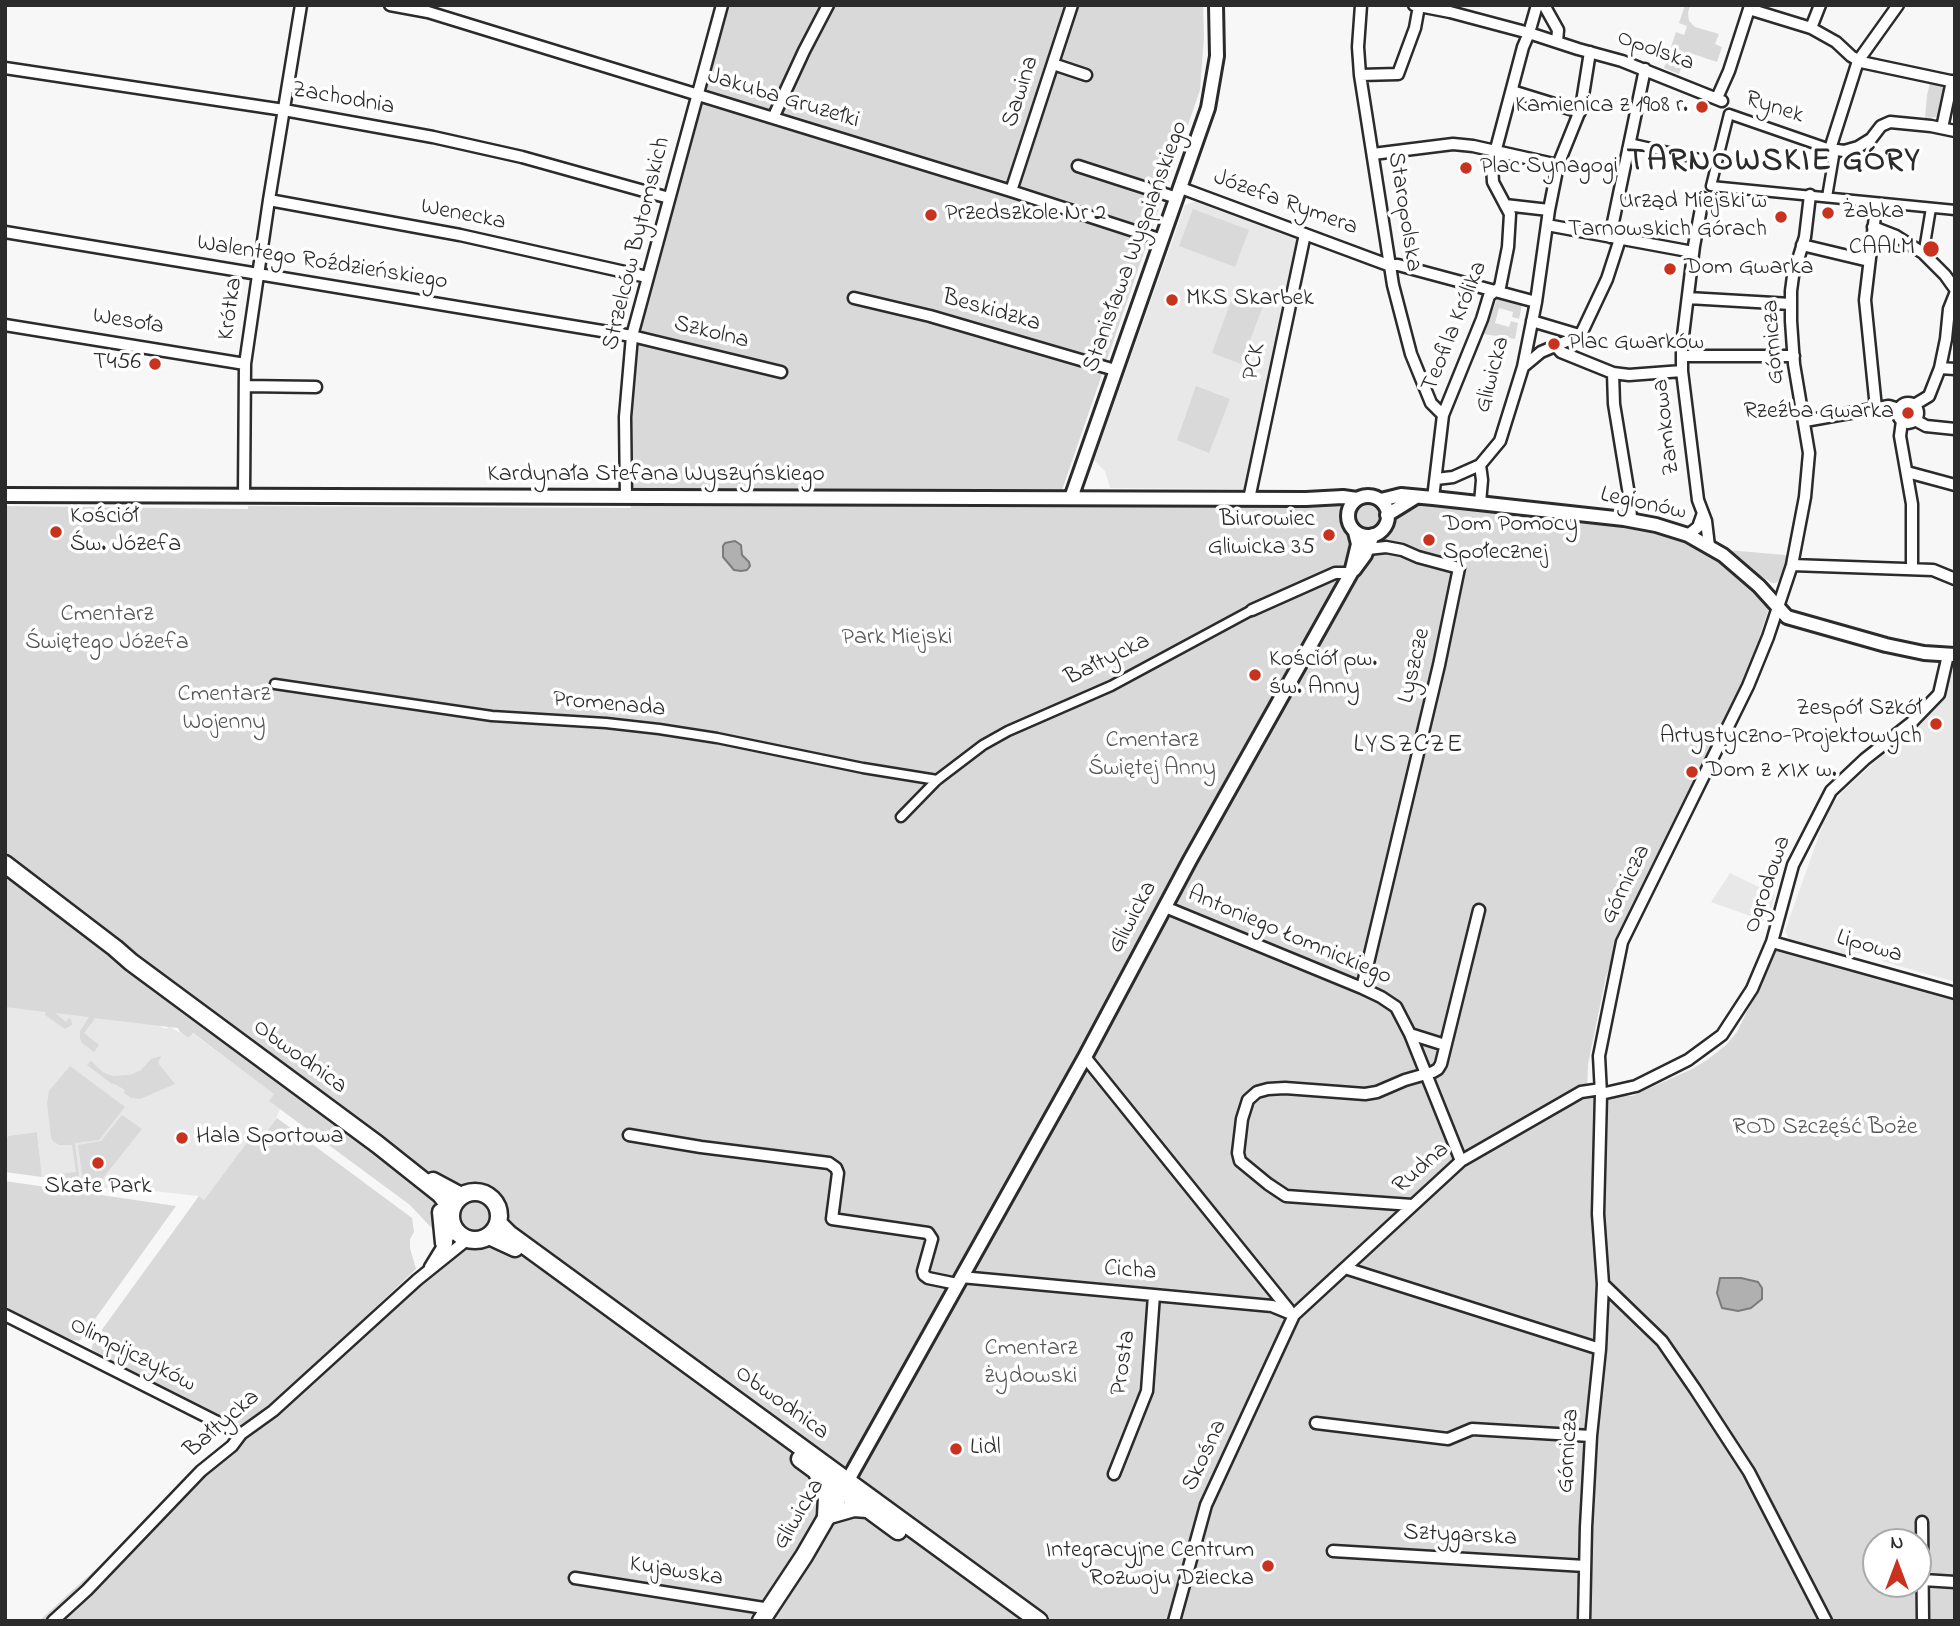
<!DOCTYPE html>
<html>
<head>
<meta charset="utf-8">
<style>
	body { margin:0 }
	#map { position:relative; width:1960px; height:1626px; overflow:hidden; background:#f7f7f7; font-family:"Indie Flower",sans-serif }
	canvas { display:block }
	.frame { position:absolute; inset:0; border:7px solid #2b2b2b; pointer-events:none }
	.north { position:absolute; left:1862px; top:1528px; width:70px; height:70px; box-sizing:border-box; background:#fff; border:2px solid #aaa; border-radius:50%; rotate:0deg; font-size:19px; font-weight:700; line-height:28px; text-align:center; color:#2b2b2b }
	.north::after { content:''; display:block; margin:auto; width:24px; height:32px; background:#c8321e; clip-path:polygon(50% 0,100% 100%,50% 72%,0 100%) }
</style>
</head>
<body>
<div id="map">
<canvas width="1960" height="1626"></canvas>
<div class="frame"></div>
<div class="north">N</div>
</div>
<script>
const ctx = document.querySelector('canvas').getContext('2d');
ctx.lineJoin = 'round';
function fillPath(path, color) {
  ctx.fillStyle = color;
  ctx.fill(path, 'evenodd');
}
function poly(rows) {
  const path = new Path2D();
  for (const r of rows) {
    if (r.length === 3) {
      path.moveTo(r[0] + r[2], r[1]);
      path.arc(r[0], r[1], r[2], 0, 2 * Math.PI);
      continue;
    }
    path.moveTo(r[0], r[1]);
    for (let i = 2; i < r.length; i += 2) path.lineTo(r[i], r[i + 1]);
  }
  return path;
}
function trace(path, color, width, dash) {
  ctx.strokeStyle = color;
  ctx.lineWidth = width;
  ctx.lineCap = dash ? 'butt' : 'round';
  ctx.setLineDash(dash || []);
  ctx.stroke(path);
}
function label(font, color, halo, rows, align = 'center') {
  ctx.font = font + ' "Indie Flower",sans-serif';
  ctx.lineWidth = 7;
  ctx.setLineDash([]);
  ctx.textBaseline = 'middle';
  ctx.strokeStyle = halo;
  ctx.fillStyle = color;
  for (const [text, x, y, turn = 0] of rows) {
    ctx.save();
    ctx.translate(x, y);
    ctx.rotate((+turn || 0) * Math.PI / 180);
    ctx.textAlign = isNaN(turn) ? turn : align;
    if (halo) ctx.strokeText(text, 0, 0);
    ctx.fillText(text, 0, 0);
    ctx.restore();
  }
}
const built = poly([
	[1197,201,1296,237,1298,241,1246,489,1110,488,1105,471,1094,460,1185,205],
	[1953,665,1955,665,1955,982,1882,961,1885,947,1869,943,1868,954,1856,953,1851,956,1789,939,1785,931,1823,824,1833,804,1842,792,1936,706,1949,684],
	[1730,873,1775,895,1767,922,1711,902],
	[5,906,156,1020,161,1027,166,1029,169,1026,188,1038,192,1033,275,1094,269,1101,280,1109,276,1119,262,1137,250,1140,204,1200,199,1196,126,1188,98,1188,42,1177,37,1132,8,1136,5,1143]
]);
const green = poly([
	[725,5,1203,5,1204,37,1200,90,1061,493,1105,493,1106,492,1435,494,1615,514,1671,522,1721,549,1774,593,1750,666,1627,915,1606,977,1588,1064,1587,1094,1632,1096,1692,1069,1707,1060,1726,1045,1737,1032,1776,951,1955,1001,1955,1621,39,1621,321,1363,461,1228,457,1216,461,1205,226,1034,421,1188,434,1203,437,1211,439,1236,410,1205,269,1101,274,1094,193,1033,188,1038,180,1032,178,1028,94,1018,94,1020,84,1033,99,1045,94,1052,82,1043,80,1038,80,1031,89,1017,55,1013,66,1022,69,1018,71,1019,72,1025,65,1029,45,1015,46,1012,5,1007,5,506,248,509,248,506,631,508,629,425,640,334,654,254],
	[1876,1542,1918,1542,1918,1584,1876,1584],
	[1685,5,1690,5,1688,13,1689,21,1695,27,1719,34,1715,44,1722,47,1717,62,1687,52,1679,74,1664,68,1676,32,1684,35,1687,26,1679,23],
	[1930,83,1946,87,1940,117,1925,118,1927,95],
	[1193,209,1249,230,1235,267,1179,246],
	[1233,295,1263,306,1241,364,1212,353],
	[1497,299,1522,305,1519,319,1512,317,1513,312,1499,308,1495,323,1509,327,1511,321,1518,323,1515,339,1484,334],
	[1196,386,1230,399,1209,453,1177,440],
	[1727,550,1785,555,1788,558,1786,569,1783,577,1776,583,1772,583,1746,566],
	[161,1056,158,1063,175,1084,140,1099,131,1098,124,1093,125,1090,113,1083,112,1084,87,1065,91,1061,104,1073,113,1076,130,1075,141,1070,151,1059],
	[70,1066,125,1107,99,1140,75,1143,80,1184,45,1176,76,1172,72,1145,59,1145,54,1142,51,1138,47,1103,49,1091],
	[122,1115,142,1129,99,1183,83,1181,78,1145,101,1141],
	[277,1118,412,1218,414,1232,410,1239,410,1248,416,1269,254,1422,249,1425,237,1426,98,1359,92,1348,93,1342,199,1196,204,1200,249,1140,252,1138,262,1137],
	[37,1132,42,1177,5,1172,5,1143,8,1136],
	[5,1181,176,1206,80,1340,71,1341,59,1337,5,1306]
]);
const water = poly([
	[735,541,741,545,742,555,749,562,750,566,747,570,741,571,734,570,723,557,723,546,725,543,735,541],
	[1720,1278,1741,1278,1758,1282,1762,1288,1762,1299,1751,1308,1738,1311,1722,1308,1717,1293,1720,1278]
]);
const pedestrian = poly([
	[1729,114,1830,149,1834,156,1827,197],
	[1629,143,1717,163],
	[1711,186,1955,210],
	[1711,186,1729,114],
	[1924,250,1931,208],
	[275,684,492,716,606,723,659,729,717,738,863,768,937,780],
	[901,817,937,780,983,745,1008,731,1111,686,1252,610]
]);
const minor = poly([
	[390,5,428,12,1011,191,1162,240],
	[1361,5,1358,47,1360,75,1393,285,1411,354,1431,403,1443,415],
	[1414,5,1450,12,1529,33,1523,47,1492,164,1493,182,1510,214,1508,247,1500,287,1489,296,1482,319,1443,415,1433,498],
	[1537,5,1529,33,1578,49,1622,61,1722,101],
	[1544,5,1558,30,1557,42],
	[1898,5,1858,61,1830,149,1844,151,1858,147,1871,139,1881,126,1890,122,1931,126,1955,131],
	[1749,9,1811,28,1836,42,1851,56,1861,62,1955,82],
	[1811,28,1820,5],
	[1053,64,1086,75],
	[5,68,284,110,433,137,522,157,669,198],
	[1360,75,1398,74,1415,28,1419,6],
	[1512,91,1580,112],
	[1717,98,1729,71,1750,6],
	[773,118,804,51,828,5],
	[1942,128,1952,81],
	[1373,154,1453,144,1473,146,1558,165],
	[1078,166,1177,198],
	[1181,188,1388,265,1398,265,1536,302],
	[1011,191,1072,5],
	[1703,198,1694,246,1682,344,1682,371,1698,500,1706,521,1709,546],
	[269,200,460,235,647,277],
	[1505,205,1549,210],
	[1875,216,1865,300,1876,408],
	[1547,225,1693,252],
	[1873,227,1896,236,1923,253,1945,275,1955,289],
	[5,232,632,336,781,372],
	[1610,237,1645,69],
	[1802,245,1869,261],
	[854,298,930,316,1115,370],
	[1688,298,1791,304],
	[1532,321,1579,335],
	[5,325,245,364],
	[1555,345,1561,352,1613,373,1629,375,1682,371],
	[1683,356,1794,356],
	[1523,367,1541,352,1574,338,1582,332,1607,279,1620,239],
	[1940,368,1955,369],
	[1613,373,1614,404,1630,501,1631,520],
	[245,386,316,387],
	[1908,413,10],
	[1914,405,1929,396,1940,368,1946,339,1949,309,1955,294],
	[1915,420,1926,426,1955,429],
	[1805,421,1889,406,1899,409],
	[1902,421,1900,436,1912,504,1912,568],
	[1480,465,1482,480,1480,503],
	[1907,472,1955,485],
	[1436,479,1453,477,1480,465,1500,441,1523,367,1536,302,1549,210,1558,165,1581,108,1590,52],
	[244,496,245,364,269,200,301,5],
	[626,497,625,417,632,336,722,5],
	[1249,499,1305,234],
	[1688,535,1698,527,1703,513],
	[1792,565,1933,570,1955,579],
	[1252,610,1335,573,1351,573],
	[1165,907,1362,988,1381,997,1396,1007,1410,1034,1461,1161],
	[1772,942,1955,993],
	[1362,988,1439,665,1459,568,1418,557,1402,550,1386,547,1368,549],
	[1410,1034,1445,1045],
	[1085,1057,1289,1310],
	[1601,1094,1636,1086,1688,1060,1722,1035,1752,989,1772,942,1793,865,1831,791,1865,759,1911,723,1939,694,1948,655],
	[629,1135,701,1147,829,1163,836,1168,838,1173,832,1219,928,1233,932,1239,923,1271,924,1275,928,1278,957,1284],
	[1412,1205,1286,1196,1268,1184,1240,1161,1238,1153,1242,1119,1248,1100,1257,1092,1268,1089,1285,1088,1365,1094,1377,1092,1405,1080,1433,1072,1438,1069,1441,1064,1479,910],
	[430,1267,454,1228],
	[1345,1268,1600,1349],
	[961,1277,1272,1306,1294,1315],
	[1603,1284,1662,1341,1695,1389,1749,1472,1826,1621],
	[5,1315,241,1434],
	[1316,1423,1448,1439,1472,1429,1591,1436],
	[1114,1474,1147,1391,1154,1295],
	[1922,1522,1923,1621],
	[1333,1551,1585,1566],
	[575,1578,770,1609],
	[1923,1580,1955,1582],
	[53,1621,87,1590,201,1471,232,1446,241,1434,273,1411,417,1280,468,1239],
	[1174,1621,1206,1505,1294,1315,1461,1161,1581,1092,1601,1089],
	[1584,1621,1586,1527,1591,1436,1600,1349,1603,1284,1598,1214,1601,1094,1599,1056,1622,942,1748,686,1768,637,1792,565,1805,497,1809,453,1794,364,1791,321,1791,291,1793,276,1805,237,1810,195]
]);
const tertiary = poly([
	[5,495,1306,499,1343,497,1357,499],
	[1368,516,20],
	[1071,498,1208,108,1217,56,1216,5],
	[1381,500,1401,495,1433,498,1624,519,1656,525,1688,535,1723,555,1759,586,1787,617,1886,645,1924,653,1955,655],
	[1387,515,1416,497],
	[1354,570,1365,555,1373,535],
	[848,1480,1085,1057,1190,860,1351,573,1358,544,1355,532]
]);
const primary = poly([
	[761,1621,804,1556,848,1480]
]);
const trunk = poly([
	[5,864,115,948,131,962,377,1144,440,1194,452,1209],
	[433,1181,461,1196],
	[475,1216,24],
	[441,1212,444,1243],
	[498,1223,509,1234,1039,1621],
	[489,1236,515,1248],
	[800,1459,898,1531],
	[817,1473,824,1483,827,1497,826,1516,854,1508,867,1509]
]);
const markers = [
	[1702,107,7,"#c8321e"],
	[1466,168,7,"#c8321e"],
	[1828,213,7,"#c8321e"],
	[931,215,7,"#c8321e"],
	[1781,217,7,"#c8321e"],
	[1931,249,9,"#c8321e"],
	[1670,269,7,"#c8321e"],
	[1172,300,7,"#c8321e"],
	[1554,344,7,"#c8321e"],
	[155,364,7,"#c8321e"],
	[1908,413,7,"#c8321e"],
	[56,532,7,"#c8321e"],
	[1329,535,7,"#c8321e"],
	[1429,540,7,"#c8321e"],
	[1255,675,7,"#c8321e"],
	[1936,724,7,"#c8321e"],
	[1692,772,7,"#c8321e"],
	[182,1138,7,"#c8321e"],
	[98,1163,7,"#c8321e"],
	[956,1449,7,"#c8321e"],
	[1268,1566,7,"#c8321e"]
];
const streetNames = [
	["Opolska",1655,52,20],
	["Sawina",1022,92,-72],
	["Zachodnia",343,100,10],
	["Jakuba Gruzełki",783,100,17],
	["Rynek",1774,109,18],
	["Józefa Rymera",1285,204,20],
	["Staropolska",1403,212,81],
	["Wenecka",463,216,11],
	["Strzelców Bytomskich",638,244,-76],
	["Stanisława Wyspiańskiego",1137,247,-70],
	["Walentego Roździeńskiego",322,264,9],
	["Krótka",232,309,-82],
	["Beskidzka",991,312,16],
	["Wesoła",128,323,9],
	["Teofila Królika",1456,327,-68],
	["Szkolna",711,334,14],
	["Górnicza",1775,342,-94],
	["PCK",1256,362,-78],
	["Gliwicka",1494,375,-75],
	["Zamkowa",1668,427,-97],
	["Kardynała Stefana Wyszyńskiego",656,476],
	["Legionów",1643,505,12],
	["Bałtycka",1108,661,-26],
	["Lyszcze",1416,666,-77],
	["Promenada",609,706,5],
	["Górnicza",1627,885,-64],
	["Ogrodowa",1769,885,-71],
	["Gliwicka",1134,918,-62],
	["Antoniego Łomnickiego",1289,937,23],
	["Lipowa",1869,948,16],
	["Obwodnica",299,1058,36],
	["Rudna",1422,1169,-41],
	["Cicha",1130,1272,5],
	["Olimpijczyków",132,1356,27],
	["Prosta",1125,1363,-82],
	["Obwodnica",781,1404,36],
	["Bałtycka",223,1425,-41],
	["Górnicza",1570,1451,-86],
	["Skośna",1206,1456,-65],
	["Gliwicka",800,1515,-59],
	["Sztygarska",1460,1537,3],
	["Kujawska",676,1573,9]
];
const poiNames = [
	["Kamienica z 1908 r.",1688,107,"right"],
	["Plac Synagogi",1480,168],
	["Urząd Miejski w",1767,203,"right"],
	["Tarnowskich Górach",1767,231,"right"],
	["Żabka",1842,213],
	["Przedszkole Nr 2",945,215],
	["CAALM",1915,249,"right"],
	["Dom Gwarka",1684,269],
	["MKS Skarbek",1186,300],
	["Plac Gwarków",1568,344],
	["T456",141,364,"right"],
	["Rzeźba Gwarka",1894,413,"right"],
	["Kościół",70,518],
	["Św. Józefa",70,546],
	["Biurowiec",1315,521,"right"],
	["Gliwicka 35",1315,549,"right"],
	["Dom Pomocy",1443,526],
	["Społecznej",1443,554],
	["Kościół pw.",1269,661],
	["św. Anny",1269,689],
	["Zespół Szkół",1922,710,"right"],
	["Artystyczno-Projektowych",1922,738,"right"],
	["Dom z XIX w.",1706,772],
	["Hala Sportowa",196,1138],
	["Skate Park",98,1188,"center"],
	["Lidl",970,1449],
	["Integracyjne Centrum",1254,1552,"right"],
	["Rozwoju Dziecka",1254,1580,"right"]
];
const parkNames = [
	["Cmentarz",107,616],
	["Świętego Józefa",107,644],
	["Park Miejski",897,639],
	["Cmentarz",224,696],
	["Wojenny",224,724],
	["Cmentarz",1152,742],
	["Świętej Anny",1152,770],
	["ROD Szczęść Boże",1825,1129],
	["Cmentarz",1031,1350],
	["żydowski",1031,1378]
];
const neighbourhoodNames = [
	["LYSZCZE",1409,747]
];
const districtNames = [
	["TARNOWSKIE GÓRY",1774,164]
];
fillPath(built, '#e8e8e8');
fillPath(green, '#d9d9d9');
fillPath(water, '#b0b0b0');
trace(water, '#7b7b7b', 2);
trace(pedestrian, '#2b2b2b', 13);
trace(minor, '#2b2b2b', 15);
trace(tertiary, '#2b2b2b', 18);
trace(primary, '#2b2b2b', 21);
trace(trunk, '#2b2b2b', 21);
trace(pedestrian, '#fff', 8);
trace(minor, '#fff', 10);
trace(tertiary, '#fff', 12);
trace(primary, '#fff', 16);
trace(trunk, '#fff', 16);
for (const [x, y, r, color] of markers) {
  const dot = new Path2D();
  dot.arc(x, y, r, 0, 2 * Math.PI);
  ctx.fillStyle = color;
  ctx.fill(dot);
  trace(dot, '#fff', 2.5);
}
label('24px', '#2b2b2b', '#fff', streetNames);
label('24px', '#2b2b2b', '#fff', poiNames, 'left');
label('24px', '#565656', '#fff', parkNames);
ctx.letterSpacing = '2px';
label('26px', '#2b2b2b', '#fff', neighbourhoodNames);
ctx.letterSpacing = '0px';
ctx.letterSpacing = '2px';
label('bold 32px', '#2b2b2b', '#fff', districtNames);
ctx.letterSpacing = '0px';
</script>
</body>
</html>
